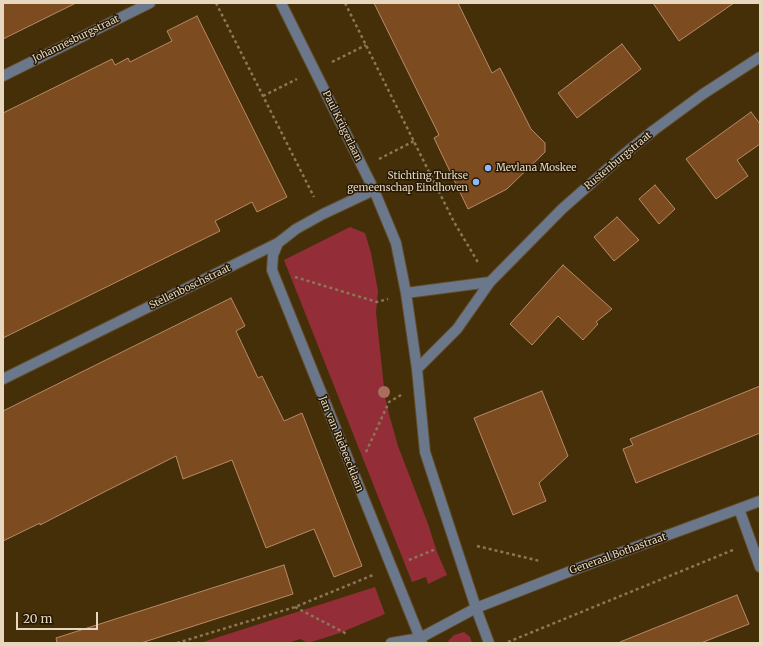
<!DOCTYPE html>
<html>
<head>
<meta charset="utf-8">
<style>
	body { margin:0 }
	#map { position:relative; width:763px; height:646px; overflow:hidden; background:#442f09; font-family:Merriweather,serif }
	canvas { display:block }
	.frame { position:absolute; inset:0; border:4px solid #e7d7bf; pointer-events:none }
	.scale { position:absolute; left:16px; top:612px; width:82px; height:18px; box-sizing:border-box; border:2px solid #e7d7bf; border-top:0; padding-left:5px; font-size:12px; line-height:14px; white-space:nowrap; color:#e7d7bf; -webkit-text-stroke:3px #251905; paint-order:stroke }
</style>
</head>
<body>
<div id="map">
<canvas width="763" height="646"></canvas>
<div class="frame"></div>
<div class="scale">20 m</div>
</div>
<script>
const ctx = document.querySelector('canvas').getContext('2d');
ctx.lineJoin = 'round';
function fillPath(path, color) {
  ctx.fillStyle = color;
  ctx.fill(path, 'evenodd');
}
function poly(rows) {
  const path = new Path2D();
  for (const r of rows) {
    path.moveTo(r[0], r[1]);
    for (let i = 2; i < r.length; i += 2) path.lineTo(r[i], r[i + 1]);
  }
  return path;
}
function trace(path, color, width, dash) {
  ctx.strokeStyle = color;
  ctx.lineWidth = width;
  ctx.lineCap = dash ? 'butt' : 'round';
  ctx.setLineDash(dash || []);
  ctx.stroke(path);
}
function label(font, color, halo, rows, align = 'center') {
  ctx.font = font + ' Merriweather,serif';
  ctx.lineWidth = 3;
  ctx.setLineDash([]);
  ctx.textBaseline = 'middle';
  ctx.strokeStyle = halo;
  ctx.fillStyle = color;
  for (const [text, x, y, turn = 0] of rows) {
    ctx.save();
    ctx.translate(x, y);
    ctx.rotate((+turn || 0) * Math.PI / 180);
    ctx.textAlign = isNaN(turn) ? turn : align;
    if (halo) ctx.strokeText(text, 0, 0);
    ctx.fillText(text, 0, 0);
    ctx.restore();
  }
}
const green = poly([
	[350,227,365,233,371,253,378,291,376,312,385,397,389,414,398,446,428,524,437,552,447,575,428,584,426,577,412,582,284,260],
	[375,587,385,614,340,633,308,643,300,639,287,643,200,643],
	[464,632,470,637,472,643,449,643,448,641,454,635]
]);
const building = poly([
	[3,3,76,3,3,39,3,3],
	[374,3,458,3,492,73,500,68,531,129,545,143,545,152,507,189,468,209,434,138,439,135,374,3],
	[653,3,734,3,679,41,653,3],
	[197,16,287,197,257,212,252,202,215,221,220,231,3,338,3,113,112,59,115,65,128,58,130,62,172,41,167,31,197,16],
	[622,44,641,69,577,118,558,93,622,44],
	[751,112,760,124,760,144,737,160,748,176,716,199,686,159,751,112],
	[655,185,675,209,659,224,639,199,655,185],
	[617,217,639,240,614,261,594,237,617,217],
	[563,265,612,309,596,322,598,324,583,340,558,316,532,345,510,324,563,265],
	[231,298,245,326,236,331,258,378,262,376,284,421,302,413,362,566,334,577,314,529,266,548,232,460,183,479,176,456,108,490,40,525,40,523,3,541,3,411,231,298],
	[760,386,760,433,636,483,623,449,633,445,630,439,760,386],
	[542,391,568,456,539,483,546,501,513,515,474,418,542,391],
	[284,565,293,594,141,643,57,643,56,638,284,565],
	[737,595,749,624,701,643,621,643,620,642,737,595]
]);
const path = poly([
	[216,3,314,197],
	[345,3,454,222,479,264],
	[332,62,366,45],
	[263,96,297,79],
	[379,159,414,141],
	[295,277,377,302,388,299],
	[366,452,389,402,401,395],
	[477,546,540,561],
	[409,560,436,549],
	[295,607,347,634],
	[508,642,733,550],
	[177,643,295,607,373,575]
]);
const minor = poly([
	[281,3,374,190,396,243,406,293,417,369,425,452,476,608,489,643],
	[3,76,150,3],
	[278,243,273,255,272,270,422,643],
	[406,293,490,282],
	[417,369,457,329,490,282,562,209,622,156,654,130,703,94,760,57],
	[3,379,278,243,296,229,323,214,374,190],
	[739,509,760,567],
	[391,643,420,638,476,608,576,569,760,501]
]);
const trees = [
	[384,392]
];
const markers = [
	[488,168,4,"#8db9fc"],
	[476,182,4,"#8db9fc"]
];
const streetNames = [
	["Johannesburgstraat",76,39,-26],
	["Paul Krügerlaan",342,126,64],
	["Rustenburgstraat",618,161,-40],
	["Stellenboschstraat",190,287,-26],
	["Jan van Riebeecklaan",341,444,68],
	["Generaal Bothastraat",618,554,-20]
];
const poiNames = [
	["Mevlana Moskee",496,168],
	["Stichting Turkse",468,176,"right"],
	["gemeenschap Eindhoven",468,188,"right"]
];
fillPath(green, '#932e38');
fillPath(building, '#7d4b20');
trace(building, '#b88a67', 1);
trace(minor, '#614d2a', 12);
trace(path, '#8a7757', 2.5, [3, 3]);
trace(minor, '#6b778b', 10);
ctx.fillStyle = '#a96e5e';
for (const [x, y] of trees) {
  ctx.beginPath();
  ctx.arc(x, y, 6, 0, 2 * Math.PI);
  ctx.fill();
}
for (const [x, y, r, color] of markers) {
  const dot = new Path2D();
  dot.arc(x, y, r, 0, 2 * Math.PI);
  ctx.fillStyle = color;
  ctx.fill(dot);
  trace(dot, '#251905', 1.5);
}
label('10px', '#e7d7bf', '#251905', streetNames);
label('10px', '#e7d7bf', '#251905', poiNames, 'left');
</script>
</body>
</html>
